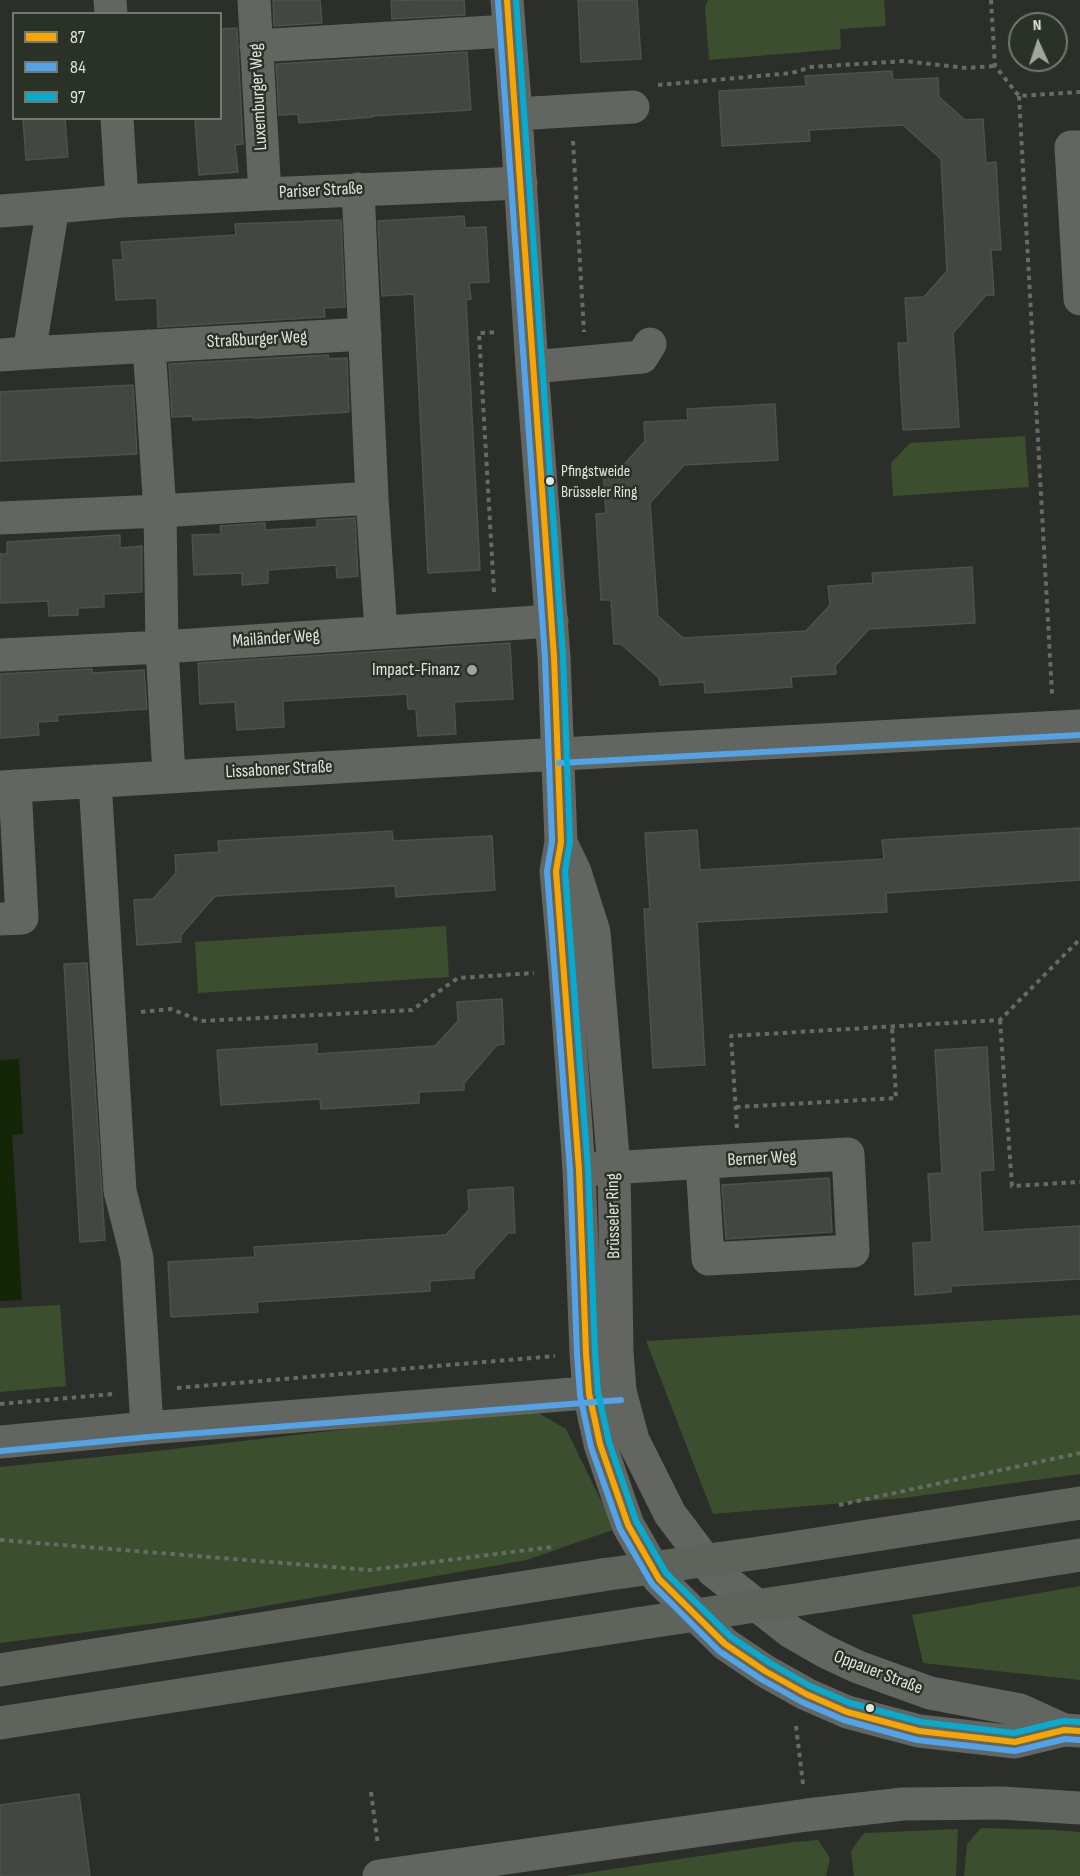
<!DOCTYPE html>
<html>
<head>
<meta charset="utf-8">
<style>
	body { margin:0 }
	#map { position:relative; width:1080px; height:1876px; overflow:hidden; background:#2b2e29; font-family:"Sofia Sans Condensed",sans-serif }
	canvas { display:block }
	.legend { position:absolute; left:12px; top:12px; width:210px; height:108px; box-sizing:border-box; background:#2a3126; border:2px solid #737970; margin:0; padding:8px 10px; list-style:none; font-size:18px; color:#e0e5de }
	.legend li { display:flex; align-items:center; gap:12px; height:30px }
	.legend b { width:30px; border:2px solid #737970 }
	.north { position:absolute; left:1008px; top:12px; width:60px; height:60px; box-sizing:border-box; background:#2a3126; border:2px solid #737970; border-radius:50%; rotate:357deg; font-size:16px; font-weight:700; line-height:24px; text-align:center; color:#e0e5de }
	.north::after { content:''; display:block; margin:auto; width:21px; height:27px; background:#a1a59f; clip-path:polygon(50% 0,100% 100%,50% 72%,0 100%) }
</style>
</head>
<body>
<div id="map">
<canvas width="1080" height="1876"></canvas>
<ul class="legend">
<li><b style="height:8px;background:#f7a600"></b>87</li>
<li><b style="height:8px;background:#53a3e8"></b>84</li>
<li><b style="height:8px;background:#06acd0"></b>97</li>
</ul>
<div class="north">N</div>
</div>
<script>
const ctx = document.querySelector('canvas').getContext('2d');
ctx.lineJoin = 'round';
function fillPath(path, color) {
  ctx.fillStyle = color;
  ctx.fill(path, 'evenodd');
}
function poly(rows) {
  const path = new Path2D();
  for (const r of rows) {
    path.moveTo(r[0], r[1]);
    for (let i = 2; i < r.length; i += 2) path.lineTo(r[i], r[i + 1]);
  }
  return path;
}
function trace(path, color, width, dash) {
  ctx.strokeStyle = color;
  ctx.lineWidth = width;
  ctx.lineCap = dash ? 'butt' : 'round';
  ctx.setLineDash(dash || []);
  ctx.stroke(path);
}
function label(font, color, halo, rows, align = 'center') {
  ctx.font = font + ' "Sofia Sans Condensed",sans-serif';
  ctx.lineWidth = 5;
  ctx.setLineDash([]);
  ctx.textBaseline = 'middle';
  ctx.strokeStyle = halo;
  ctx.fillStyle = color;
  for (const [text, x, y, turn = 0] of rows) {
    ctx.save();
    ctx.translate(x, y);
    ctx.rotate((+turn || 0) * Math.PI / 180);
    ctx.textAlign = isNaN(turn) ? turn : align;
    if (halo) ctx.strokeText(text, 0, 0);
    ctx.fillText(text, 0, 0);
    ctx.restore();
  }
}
const green = poly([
	[708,0,884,0,886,26,840,29,841,49,709,60,705,7],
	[1025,436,1029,487,893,496,891,463,910,443],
	[446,926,449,977,198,993,195,942],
	[60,1305,66,1386,0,1392,0,1308],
	[1080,1315,1080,1474,903,1498,713,1514,646,1341],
	[530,1408,566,1429,615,1529,527,1560,197,1618,0,1643,0,1467,147,1452],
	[1080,1586,1080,1680,923,1663,912,1615],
	[981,1828,1055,1830,1080,1832,1080,1876,964,1876,967,1844],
	[958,1829,956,1876,854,1876,851,1851,860,1838,865,1833],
	[818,1840,830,1858,826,1876,566,1876,794,1842]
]);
const water = poly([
	[19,1059,23,1134,12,1135,22,1300,0,1301,0,1060]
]);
const building = poly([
	[273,0,320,0,322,23,274,26,273,0],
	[418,0,464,0,465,15,392,19,391,1,418,0],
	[578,0,637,0,641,59,581,62,578,0],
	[237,28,243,144,235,145,238,172,199,175,195,118,220,118,220,29,237,28],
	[467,52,471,110,372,116,373,117,299,123,298,114,279,115,276,64,467,52],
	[892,71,893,80,938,78,939,97,965,120,983,119,986,163,996,162,1001,250,991,250,994,295,986,295,953,333,959,427,903,430,898,343,908,343,905,298,924,297,947,271,941,159,903,125,809,130,810,141,722,146,719,91,806,86,805,76,892,71],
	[23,118,65,118,68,157,26,160,23,118],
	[464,216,465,228,486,227,489,282,469,283,471,299,466,300,480,570,428,573,414,294,382,296,378,221,464,216],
	[341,220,345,307,324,308,325,317,158,327,157,298,116,300,113,260,123,260,121,242,236,235,235,224,341,220],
	[328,355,329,359,347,358,349,412,254,418,254,417,193,420,192,416,172,417,169,364,328,355],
	[133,385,137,454,0,461,0,392,133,385],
	[775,404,778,460,684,465,650,503,658,616,683,638,806,631,830,605,828,586,873,583,872,573,972,567,975,623,869,629,835,666,836,674,791,677,792,687,705,693,704,682,660,685,659,678,621,644,614,644,611,600,601,600,596,514,606,513,603,468,622,467,645,441,644,422,688,420,687,409,775,404],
	[355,518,358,576,337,578,336,565,268,570,268,583,242,585,242,573,194,575,192,535,221,534,220,526,265,523,265,530,317,527,317,520,355,518],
	[120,535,120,548,142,546,142,592,104,594,104,607,78,608,78,615,49,616,48,601,0,603,0,554,7,554,7,542,120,535],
	[510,643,513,699,454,702,456,734,418,736,416,709,408,709,407,694,283,701,284,727,237,730,235,702,200,704,198,663,510,643],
	[92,669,92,673,144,670,147,709,57,715,58,721,38,722,39,735,0,738,0,674,92,669],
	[1080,828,1080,880,886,893,887,912,697,922,705,1065,653,1068,644,909,650,909,645,833,697,830,700,870,884,859,882,840,1080,828],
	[392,831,393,841,492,836,495,890,396,897,395,886,215,896,181,935,181,942,137,945,134,900,153,899,176,873,175,855,219,852,218,841,392,831],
	[87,963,105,1240,80,1242,64,964,87,963],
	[502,999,504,1044,497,1045,464,1083,464,1090,419,1092,419,1103,321,1109,320,1099,221,1105,217,1050,317,1044,317,1054,435,1046,458,1021,457,1002,502,999],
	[987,1047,994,1170,980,1171,983,1232,1080,1226,1080,1279,951,1286,951,1292,915,1295,913,1243,932,1242,928,1174,942,1173,935,1050,987,1047],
	[829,1178,832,1232,726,1239,722,1185,829,1178],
	[513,1187,515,1233,508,1233,474,1271,474,1278,430,1281,430,1291,257,1302,258,1312,171,1317,168,1262,255,1257,254,1247,446,1235,469,1210,468,1190,513,1187],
	[79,1794,90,1876,0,1876,0,1805,79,1794]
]);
const path = poly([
	[991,0,995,66,1019,96,1080,92],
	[658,85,792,73,811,67,905,61,966,68,995,66],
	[1019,96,1052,694],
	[573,141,584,332],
	[494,592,479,333,497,332],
	[141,1012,171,1009,201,1021,412,1010,458,978,534,973],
	[1000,1020,1012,1186,1080,1182],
	[736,1107,896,1098,892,1026],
	[737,1128,731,1036,1000,1020,1080,939],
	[177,1388,555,1356],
	[0,1404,113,1394],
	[839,1505,1080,1453],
	[0,1540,369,1570,552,1547],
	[796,1726,803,1784],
	[371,1792,378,1845]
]);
const minor = poly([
	[110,0,111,14],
	[254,0,265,194],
	[507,0,516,114,532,367,554,657,561,842,556,871,565,971,579,1170,586,1353,589,1393,600,1444,618,1497,628,1525,659,1579,725,1644,765,1671,806,1694,847,1712,919,1731,1015,1742,1064,1730,1080,1731],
	[256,46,508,31],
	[516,114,633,107],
	[117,118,122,201],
	[1080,147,1071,147,1080,299],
	[358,189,372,498,381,631],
	[53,207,122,201,265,194,521,183],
	[0,211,53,207,29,353,0,355],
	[149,346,160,511,162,647,169,776],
	[29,353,365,334],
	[532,367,642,357,650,344],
	[0,518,160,511,372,498],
	[0,655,162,647,552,621],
	[95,781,120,1191,137,1258,147,1428],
	[0,787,506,757,1080,726],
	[563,847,575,872,594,932,614,1168,617,1351,620,1391,633,1440,670,1514,713,1571,791,1632,824,1651,858,1667,930,1693,1020,1710,1064,1730],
	[0,919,22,918,15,786],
	[593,1169,740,1160,848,1154,853,1251,708,1259,702,1162],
	[0,1442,147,1428,611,1391],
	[379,1876,807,1815,903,1804,1002,1803,1080,1808]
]);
const highway = poly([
	[766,1552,1080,1503],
	[822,1596,1080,1555],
	[0,1670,602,1575],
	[0,1723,636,1624]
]);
const highwayBridge = poly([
	[602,1575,766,1552],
	[636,1624,822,1596]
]);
const bus1 = poly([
	[507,0,554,657,561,842,556,871,579,1170,586,1353,589,1393,600,1444,628,1525,659,1579,725,1644,765,1671,806,1694,847,1712,919,1731,1015,1742,1064,1730,1080,1731]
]);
const bus2 = poly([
	[498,1,545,658,552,841,547,871,570,1170,577,1354,580,1395,591,1447,620,1529,652,1584,719,1651,761,1679,802,1702,844,1720,917,1740,1015,1751,1065,1739,1079,1740],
	[559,763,1080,735],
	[1,1451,148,1437,621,1400]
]);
const bus3 = poly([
	[516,0,563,656,570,842,565,871,588,1169,595,1352,598,1392,609,1442,636,1521,666,1573,731,1637,770,1663,810,1686,850,1703,921,1722,1014,1733,1063,1721,1080,1722]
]);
const markers = [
	[550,481,5,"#e0e5de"],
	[472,670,6,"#a1a59f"],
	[870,1708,5,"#e0e5de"]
];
const busNames = [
	["Pfingstweide",561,472],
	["Brüsseler Ring",561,493]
];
const streetNames = [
	["Luxemburger Weg",259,97,-93],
	["Pariser Straße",321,191,-3],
	["Straßburger Weg",257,340,-3],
	["Mailänder Weg",276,639,-4],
	["Lissaboner Straße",279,770,-3],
	["Berner Weg",762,1159,-3],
	["Brüsseler Ring",614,1216,-91],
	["Oppauer Straße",878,1673,21]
];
const poiNames = [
	["Impact-Finanz",460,670]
];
fillPath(green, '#3b4f2e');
fillPath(water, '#132605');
fillPath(building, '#434641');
trace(building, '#4e514c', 1.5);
trace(path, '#676a66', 4, [4.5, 4.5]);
trace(minor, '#626560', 33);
trace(highway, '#5e645c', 33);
trace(highwayBridge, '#5e645c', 33);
trace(bus1, '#f7a600', 6);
trace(bus2, '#53a3e8', 6);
trace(bus3, '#06acd0', 6);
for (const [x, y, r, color] of markers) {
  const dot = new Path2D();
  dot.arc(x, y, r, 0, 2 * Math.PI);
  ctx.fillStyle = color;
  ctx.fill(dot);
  trace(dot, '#2a3126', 2);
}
label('16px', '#e0e5de', '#2a3126', busNames, 'left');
label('18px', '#e0e5de', '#2a3126', streetNames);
label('18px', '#e0e5de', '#2a3126', poiNames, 'right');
</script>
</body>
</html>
